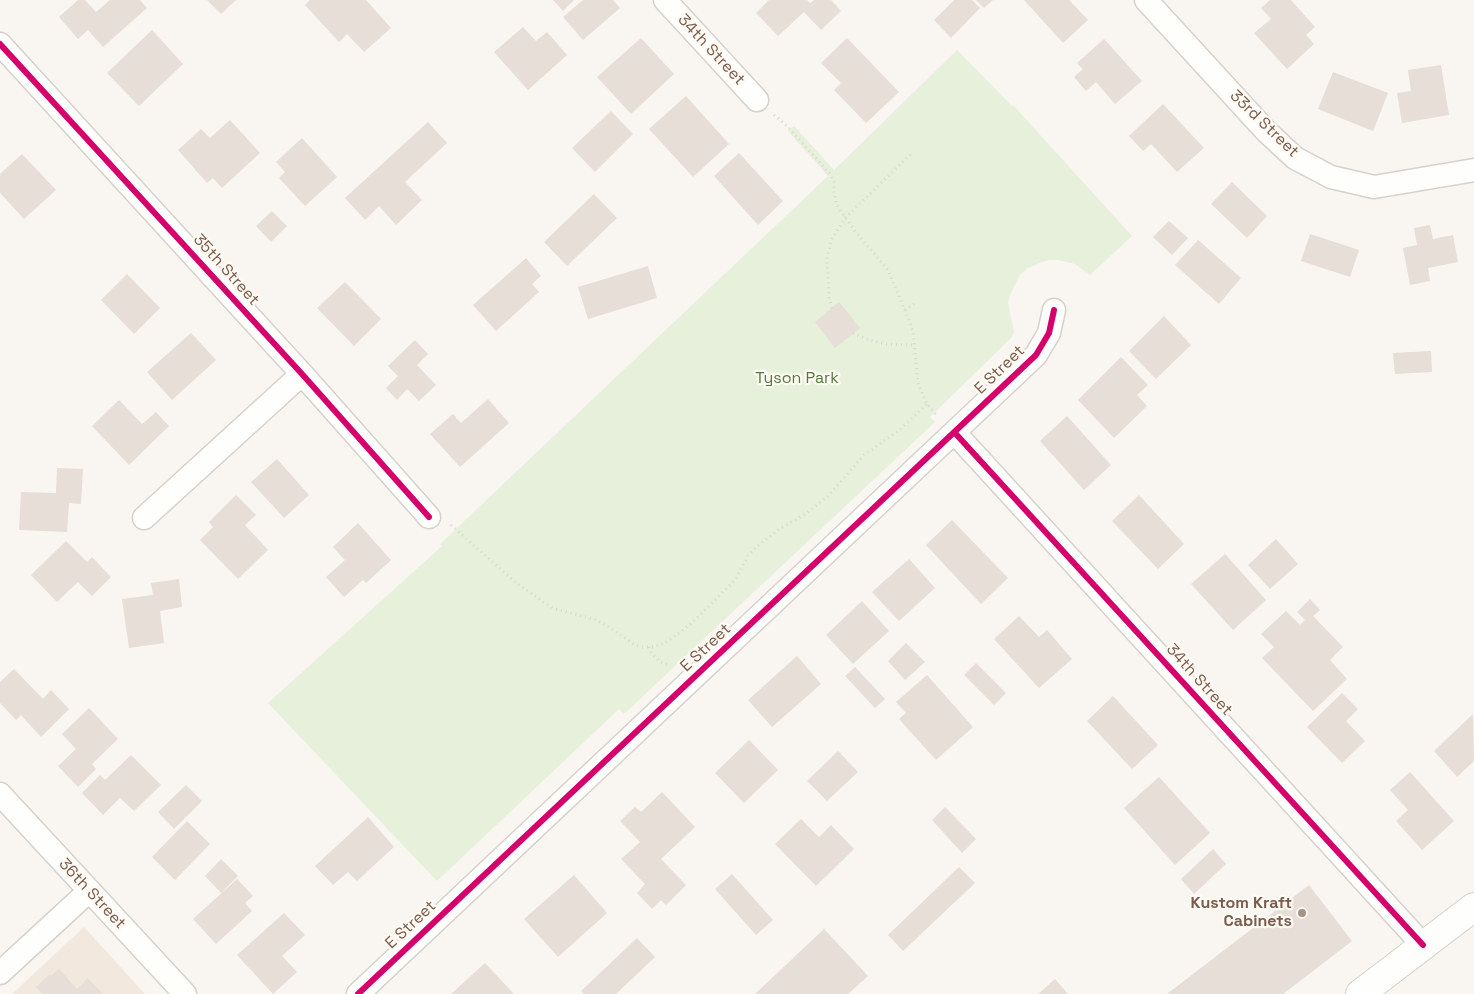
<!DOCTYPE html>
<html>
<head>
<meta charset="utf-8">
<style>
	body { margin:0 }
	canvas { display:block; background:#f9f5f0 }
</style>
</head>
<body>
<canvas width="1474" height="994"></canvas>
<script>
const ctx = document.querySelector('canvas').getContext('2d');
ctx.lineJoin = 'round';
function fillPath(path, color) {
  ctx.fillStyle = color;
  ctx.fill(path, 'evenodd');
}
function poly(rows) {
  const path = new Path2D();
  for (const r of rows) {
    path.moveTo(r[0], r[1]);
    for (let i = 2; i < r.length; i += 2) path.lineTo(r[i], r[i + 1]);
  }
  return path;
}
function trace(path, color, width, dash) {
  ctx.strokeStyle = color;
  ctx.lineWidth = width;
  ctx.lineCap = dash ? 'butt' : 'round';
  ctx.setLineDash(dash || []);
  ctx.stroke(path);
}
function label(font, color, halo, rows, align = 'center') {
  ctx.font = font + ' "Space Grotesk",sans-serif';
  ctx.lineWidth = 4.5;
  ctx.setLineDash([]);
  ctx.textBaseline = 'middle';
  ctx.strokeStyle = halo;
  ctx.fillStyle = color;
  for (const [text, x, y, turn = 0] of rows) {
    ctx.save();
    ctx.translate(x, y);
    ctx.rotate((+turn || 0) * Math.PI / 180);
    ctx.textAlign = isNaN(turn) ? turn : align;
    if (halo) ctx.strokeText(text, 0, 0);
    ctx.fillText(text, 0, 0);
    ctx.restore();
  }
}
const residential = poly([
	[84,927,145,994,12,994]
]);
const green = poly([
	[957,50,1012,106,1013,105,1132,236,1090,275,1075,264,1058,260,1048,260,1039,263,1028,268,1020,275,1010,295,1008,303,1014,332,1012,337,930,417,935,422,624,714,619,709,437,881,268,703,442,546,440,544,828,176,788,131,794,126,834,170]
]);
const building = poly([
	[78,0,85,0,96,12,110,0,140,0,147,8,103,47,88,30,78,39,59,17],
	[207,0,236,0,221,14],
	[310,0,366,0,391,28,364,52,347,34,339,42,305,5],
	[553,0,574,0,563,11],
	[583,0,613,0,620,8,583,40,563,17],
	[769,0,807,0,810,3,814,0,831,0,841,11,821,30,804,12,778,36,756,13],
	[954,0,972,0,980,8,951,38,934,20],
	[976,0,993,0,984,8],
	[1024,0,1069,0,1088,20,1063,43],
	[1270,0,1291,0,1315,27,1306,35,1314,44,1287,69,1254,33,1271,19,1261,8],
	[523,27,536,41,547,32,567,55,528,90,494,52],
	[152,30,183,64,139,106,107,73],
	[641,38,674,74,631,114,597,77],
	[847,38,899,92,866,123,834,90,841,83,821,63],
	[1104,39,1142,81,1115,104,1096,82,1086,91,1074,77,1083,69,1077,63],
	[1441,65,1449,115,1402,123,1397,93,1411,91,1408,70],
	[1333,72,1388,93,1373,131,1318,109],
	[686,96,729,144,693,177,649,129],
	[1163,104,1204,148,1177,172,1151,144,1143,151,1129,136],
	[611,111,633,134,595,172,572,148],
	[230,120,260,153,222,188,213,178,207,183,178,150,201,129,210,138],
	[428,122,447,143,405,182,422,200,396,225,379,206,365,220,345,198],
	[302,138,337,177,305,206,279,178,285,172,276,162],
	[739,153,783,201,758,225,714,176],
	[22,154,56,190,24,219,0,193,0,174],
	[1232,182,1267,216,1247,238,1211,204],
	[594,194,617,218,567,266,544,242],
	[272,211,287,226,271,242,256,226],
	[1169,221,1188,238,1172,255,1153,237],
	[1430,225,1433,239,1453,235,1458,262,1428,268,1430,281,1410,285,1403,248,1417,245,1414,228],
	[1310,234,1359,250,1350,277,1301,261],
	[1198,240,1241,278,1219,304,1175,265],
	[526,258,541,276,532,284,539,292,496,331,473,305],
	[648,266,657,298,588,319,578,287],
	[127,274,160,308,134,334,101,300],
	[345,282,381,319,354,346,317,308],
	[839,302,860,328,835,348,815,322],
	[1164,316,1191,345,1156,379,1129,351],
	[191,333,216,360,172,400,147,372],
	[415,340,428,354,417,365,436,385,419,401,407,389,397,400,386,388,398,376,388,366],
	[1431,351,1432,372,1395,374,1393,353],
	[1121,357,1148,385,1137,395,1147,406,1114,438,1078,400],
	[488,399,509,423,460,467,430,434,453,414,461,423],
	[119,400,142,424,156,412,169,426,129,465,92,426],
	[1067,416,1111,465,1084,490,1040,441],
	[277,459,309,495,284,518,251,482],
	[57,468,83,469,81,504,69,503,67,532,19,530,21,492,56,493],
	[236,495,256,515,245,525,268,550,238,579,200,540,213,527,209,522],
	[1139,495,1184,544,1158,569,1112,521],
	[952,520,1008,578,981,604,926,545],
	[358,523,391,560,366,583,363,580,344,597,326,577,345,560,333,547],
	[1276,539,1298,564,1270,589,1248,565],
	[66,541,87,562,92,557,111,577,92,596,78,582,57,602,31,575],
	[1225,554,1266,600,1233,630,1191,584],
	[909,559,935,588,899,621,872,592],
	[179,579,182,607,160,611,164,643,129,648,122,599,153,595,151,583],
	[1310,599,1320,610,1313,616,1343,647,1330,660,1347,679,1313,711,1262,658,1274,647,1261,634,1286,611,1300,625,1305,620,1297,612],
	[862,601,889,631,853,664,826,635],
	[1019,616,1039,637,1047,630,1072,659,1039,688,994,639],
	[906,643,925,662,905,680,888,661],
	[797,656,821,684,772,727,748,700],
	[976,663,1006,693,994,705,964,675],
	[855,667,885,699,875,708,845,676],
	[14,669,43,699,51,690,69,709,41,737,21,715,16,720,0,703,0,682],
	[927,675,973,727,936,760,899,719,906,713,896,702],
	[1342,693,1358,709,1346,721,1365,741,1342,763,1307,727],
	[1113,696,1158,745,1132,769,1087,721],
	[89,708,118,739,92,764,96,769,78,787,58,766,76,749,62,734],
	[1473,714,1474,761,1457,777,1434,751],
	[749,740,778,770,744,803,715,773],
	[838,751,858,772,827,801,807,781],
	[131,755,161,785,134,811,120,798,103,815,82,793,100,775,105,780],
	[1410,772,1454,821,1422,850,1396,821,1408,810,1390,790],
	[1159,777,1210,833,1175,865,1124,808],
	[186,785,202,801,174,829,158,812],
	[662,792,695,827,661,859,686,885,666,905,661,900,652,909,637,893,645,884,621,859,640,842,620,821,635,807,641,812],
	[945,807,976,839,962,853,932,820],
	[368,817,394,847,357,881,348,872,333,885,315,866],
	[801,819,819,837,831,825,854,849,816,886,775,844],
	[187,821,210,844,175,880,152,857],
	[1213,849,1226,864,1194,894,1181,879],
	[221,859,238,876,221,893,205,876],
	[959,867,975,883,903,951,888,935],
	[732,874,773,920,756,935,715,889],
	[574,875,607,913,558,957,524,919],
	[237,879,253,896,245,903,252,911,216,944,193,919],
	[1309,885,1352,941,1283,994,1167,994],
	[284,913,305,935,282,956,297,972,273,994,237,955],
	[824,929,868,976,848,994,755,994],
	[637,938,655,957,616,994,584,994,581,991],
	[485,963,514,994,451,994],
	[59,969,77,989,88,978,103,994,42,994,36,987,50,974,51,976],
	[1055,979,1068,994,1038,994]
]);
const path = poly([
	[774,115,787,126,832,176,834,182,834,192,836,203,842,213,855,231,888,270,909,320,913,331,918,383,927,404,937,416],
	[832,308,829,297,827,259,831,241,845,218,911,154],
	[905,310,915,303],
	[853,333,869,340,885,344,915,345],
	[451,525,515,582,545,603,555,609,594,619,606,625,634,644,641,647,652,647,665,643,682,631,699,616,735,580,748,556,756,547,778,530,807,513,828,496,864,455,898,431,927,404],
	[649,647,651,652,660,662,670,666]
]);
const minor = poly([
	[665,0,757,100],
	[1146,0,1266,131,1295,158,1331,177,1374,187,1474,170],
	[0,44,302,374,429,517],
	[955,433,1423,945],
	[144,518,302,374],
	[0,794,185,994],
	[0,973,89,891],
	[358,994,1036,355,1049,333,1054,310]
]);
const tertiary = poly([
	[1360,994,1474,907]
]);
const cycleway = poly([
	[0,44,302,374,429,517],
	[955,433,1423,945],
	[358,994,1036,355,1049,333,1054,310]
]);
const markers = [
	[1302,913,5,"#a69286"]
];
const streetNames = [
	["34th Street",711,50,47],
	["33rd Street",1264,124,44],
	["35th Street",226,270,48],
	["E Street",1000,370,-44],
	["E Street",706,648,-43],
	["34th Street",1199,680,48],
	["36th Street",92,894,47],
	["E Street",411,925,-43]
];
const parkNames = [
	["Tyson Park",797,379]
];
const poiNames = [
	["Kustom Kraft",1292,904],
	["Cabinets",1292,922]
];
fillPath(residential, '#f2e8de');
fillPath(green, '#e7f0db');
fillPath(building, '#e6ded7');
trace(minor, '#d7d1cb', 25);
trace(tertiary, '#d7d1cb', 30);
trace(path, '#dcd5d0', 3, [1, 4]);
trace(minor, '#fefefd', 22);
trace(tertiary, '#fefefd', 28);
trace(cycleway, '#d6006c', 6);
for (const [x, y, r, color] of markers) {
  const dot = new Path2D();
  dot.arc(x, y, r, 0, 2 * Math.PI);
  ctx.fillStyle = color;
  ctx.fill(dot);
  trace(dot, '#fffaf3', 2);
}
label('16px', '#7a5c4d', '#fffaf3', streetNames);
label('16px', '#537a41', '#fffaf3', parkNames);
label('bold 16px', '#7a5c4d', '#fffaf3', poiNames, 'right');
</script>
</body>
</html>
